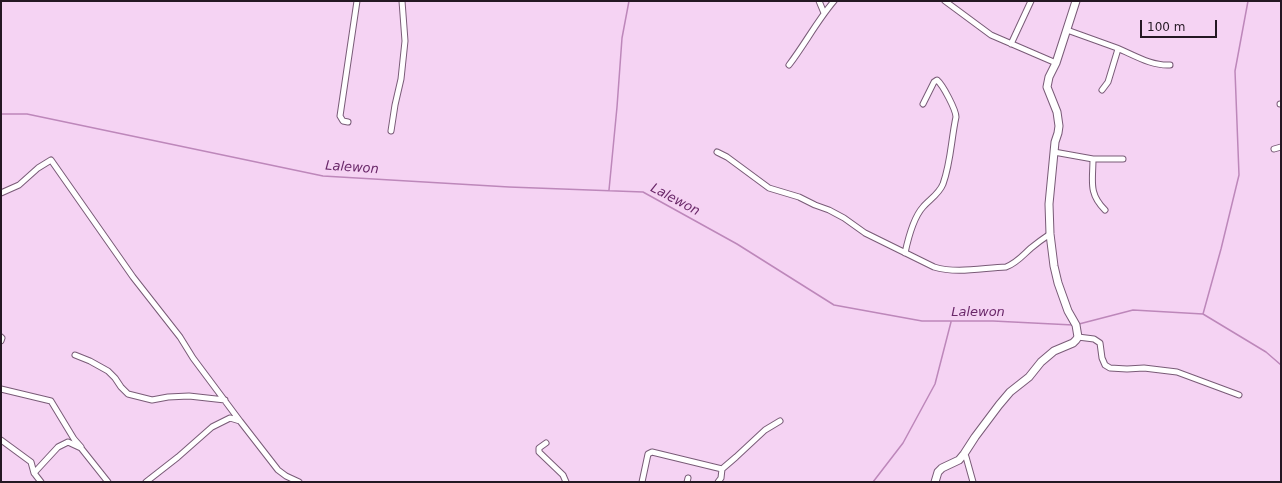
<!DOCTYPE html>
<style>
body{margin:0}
#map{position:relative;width:1282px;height:483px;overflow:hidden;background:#f5d3f3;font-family:"DejaVu Sans",sans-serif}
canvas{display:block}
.frame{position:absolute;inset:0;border:2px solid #241823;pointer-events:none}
.scale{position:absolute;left:1140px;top:20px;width:77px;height:18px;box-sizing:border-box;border:2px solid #241823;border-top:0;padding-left:5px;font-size:12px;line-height:14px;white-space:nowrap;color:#241823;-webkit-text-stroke:3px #f5d3f3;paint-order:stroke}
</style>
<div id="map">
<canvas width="1282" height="483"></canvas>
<div class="frame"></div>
<div class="scale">100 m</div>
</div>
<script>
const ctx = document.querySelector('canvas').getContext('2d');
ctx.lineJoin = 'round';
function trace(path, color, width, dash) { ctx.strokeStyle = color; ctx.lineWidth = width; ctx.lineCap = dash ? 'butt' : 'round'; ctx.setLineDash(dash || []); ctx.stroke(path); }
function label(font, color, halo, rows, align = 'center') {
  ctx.font = font + ' "DejaVu Sans",sans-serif'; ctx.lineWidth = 3; ctx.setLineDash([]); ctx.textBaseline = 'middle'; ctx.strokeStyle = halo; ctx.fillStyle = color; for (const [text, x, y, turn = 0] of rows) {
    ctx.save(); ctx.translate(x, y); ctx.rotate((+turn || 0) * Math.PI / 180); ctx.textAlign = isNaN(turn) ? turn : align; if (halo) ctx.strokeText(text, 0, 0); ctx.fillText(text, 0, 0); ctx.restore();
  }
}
trace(new Path2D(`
 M1,114H27L323,176L509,187L643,192L737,244L834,305L922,321H993L1073,325
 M609,190L617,107L622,38L629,1
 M1203,314L1221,249L1239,175L1235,71L1248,1
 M1079,324L1133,310L1203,314L1266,352L1281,365
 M873,482L903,443L935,384L951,322`), '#bd87ba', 1.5);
const street = new Path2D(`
 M819,1L824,13
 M945,1L991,35L1056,63
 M1067,30C1084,36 1100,42 1117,48C1134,55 1151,66 1170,65
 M1011,44L1031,1
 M789,65C805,44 817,21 834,1
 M1102,90L1108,82L1118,49
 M1280,104H1281
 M348,122L343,121L340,116L357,1
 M391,131L395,105L401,79L405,41L402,1
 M1274,149L1281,147
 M717,152L727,157L769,188L799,197L815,205L829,210L844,218L865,233L934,267C957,274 982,268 1006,267C1017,263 1023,255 1031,248C1037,243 1044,238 1050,234
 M1054,152L1093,159H1123
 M1093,159C1093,181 1088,193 1105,210
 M1,193L19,185L38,168L51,160L133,277L180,337L193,358L240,421
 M905,253C908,239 913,218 923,207C930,199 939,194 943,184C951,162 951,140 956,117C956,110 943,85 937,80L934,82L923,104
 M1,337L2,338L1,341
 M1078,337L1094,339L1100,343L1102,358L1105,365L1110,368L1127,369L1144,368L1177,372L1239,395
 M75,355L90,361L108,371L115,378L121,387L128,394L152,400L168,397L189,396L225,400
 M1,389L51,401L74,439L81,447
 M1,440L31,462L34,473
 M546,443L539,448V452L563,475L566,482
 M964,454L966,457L973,482
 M722,469L736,457L765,430L780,421
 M41,482L34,473L58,447L68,442L81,448L108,482
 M146,482L178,457L212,427L230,418L240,421L278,470L286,476L299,482
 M642,482L648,454L652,452L722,469L721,478L718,482
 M687,482L688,478`);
const secondary = new Path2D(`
 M935,482L938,472L942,468L959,460L964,454L975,437L999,405L1010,392L1029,377L1041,362L1054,351L1073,343L1076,340L1078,337L1076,325L1068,311L1058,283L1054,266L1050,234L1049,204L1055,142L1058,133L1059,126L1057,112L1047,87L1049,77L1056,63L1076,1`);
trace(street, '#795b77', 7);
trace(secondary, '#795b77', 9);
trace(street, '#fff', 5);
trace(secondary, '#fff', 7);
label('italic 13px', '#6a2869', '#f5d3f3', [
 ["Lalewon",352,168,4],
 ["Lalewon",675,200,28],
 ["Lalewon",978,313]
]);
</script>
